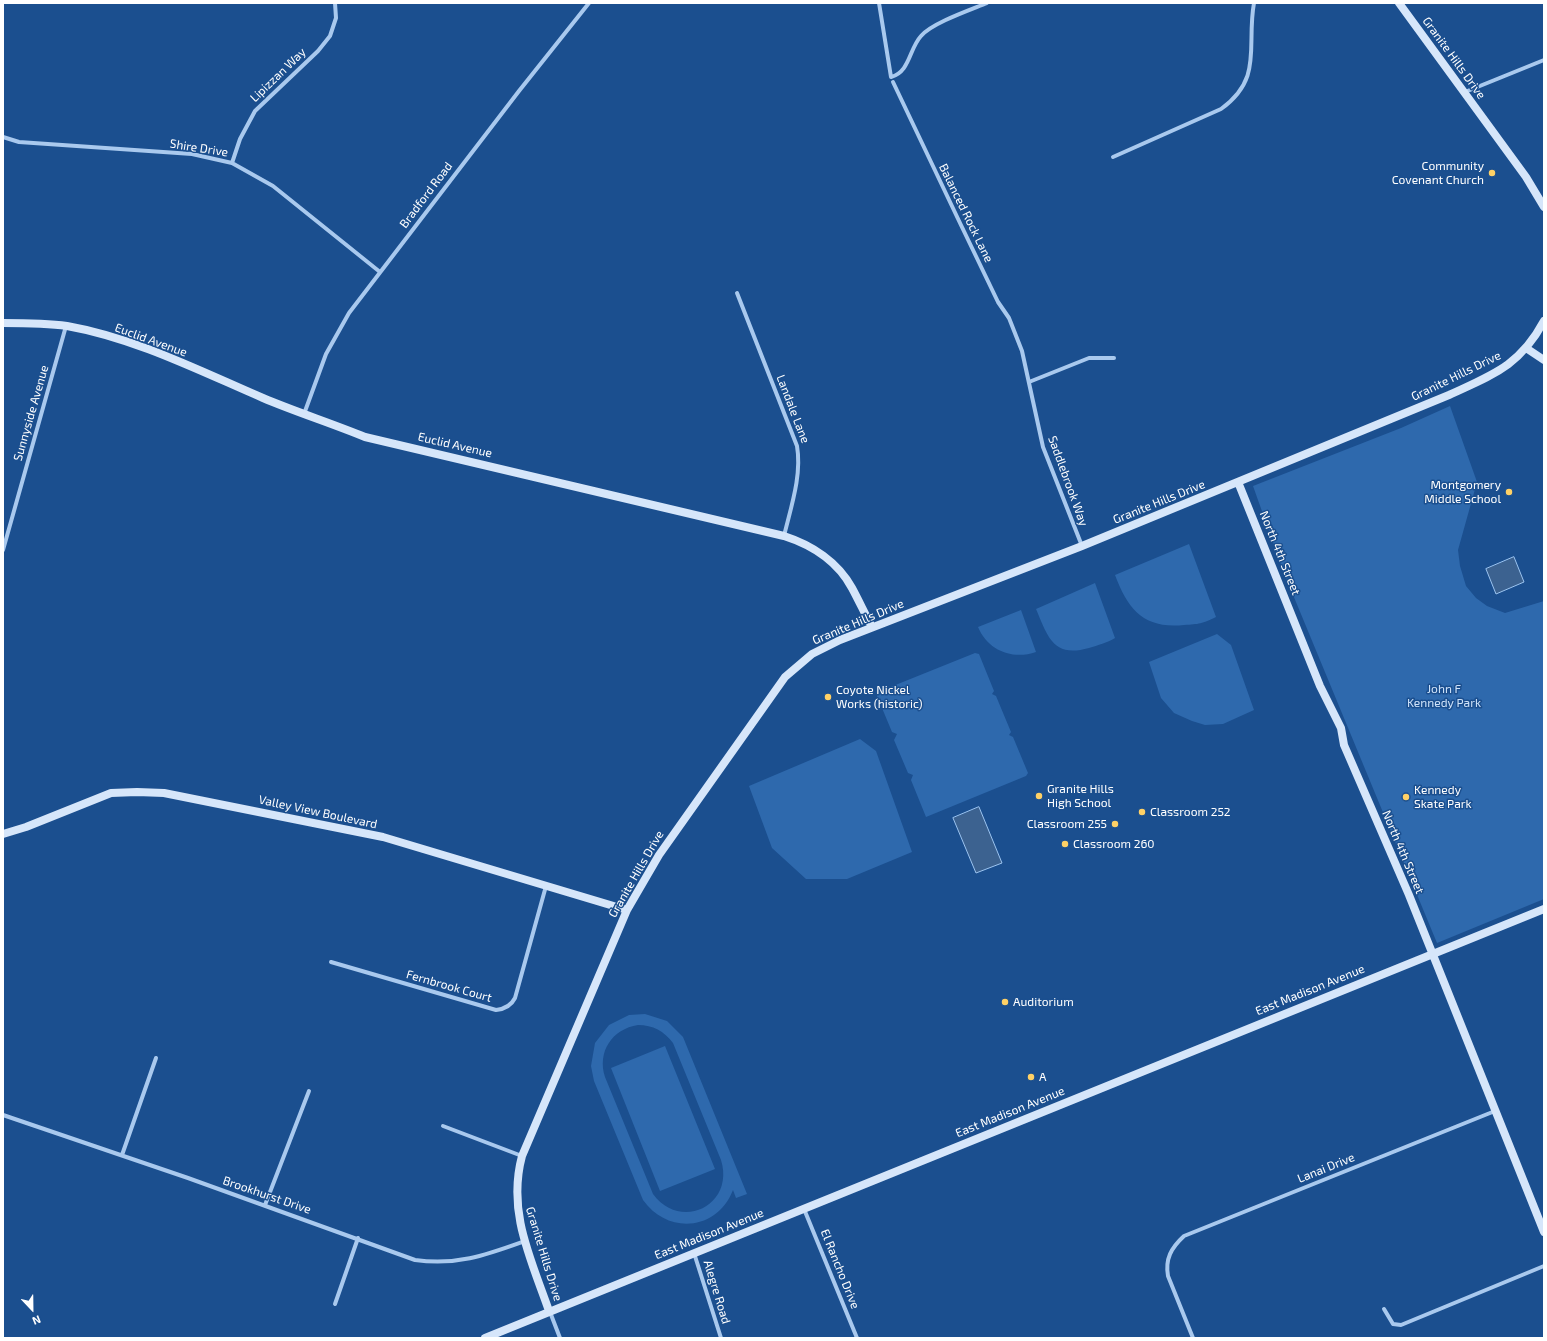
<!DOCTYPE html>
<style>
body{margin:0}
#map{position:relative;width:1547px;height:1341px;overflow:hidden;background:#1b4f8f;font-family:"Exo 2",sans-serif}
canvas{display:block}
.frame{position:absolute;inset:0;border:4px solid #fff;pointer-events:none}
.north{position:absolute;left:12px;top:1289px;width:40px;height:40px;-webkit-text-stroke:3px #1b4f8f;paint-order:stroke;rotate:158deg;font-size:11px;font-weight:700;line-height:16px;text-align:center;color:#fff}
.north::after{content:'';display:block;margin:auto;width:14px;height:18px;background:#fff;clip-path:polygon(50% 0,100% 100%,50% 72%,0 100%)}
</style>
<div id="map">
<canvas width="1547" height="1341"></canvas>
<div class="frame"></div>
<div class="north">N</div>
</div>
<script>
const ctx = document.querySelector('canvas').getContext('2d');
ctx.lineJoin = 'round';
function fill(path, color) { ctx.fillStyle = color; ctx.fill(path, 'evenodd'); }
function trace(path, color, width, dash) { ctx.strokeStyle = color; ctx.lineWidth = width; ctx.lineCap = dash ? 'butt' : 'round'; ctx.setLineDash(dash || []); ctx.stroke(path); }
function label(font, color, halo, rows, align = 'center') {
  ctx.font = font + ' "Exo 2",sans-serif'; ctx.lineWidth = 3; ctx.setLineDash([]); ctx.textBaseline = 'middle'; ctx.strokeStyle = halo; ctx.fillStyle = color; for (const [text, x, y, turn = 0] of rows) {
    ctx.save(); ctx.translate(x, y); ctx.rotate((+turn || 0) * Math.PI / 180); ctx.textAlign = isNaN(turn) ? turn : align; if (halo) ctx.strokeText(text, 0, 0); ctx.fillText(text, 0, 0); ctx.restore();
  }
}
fill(new Path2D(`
 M1450,406L1477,482L1458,550L1460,566L1466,586L1476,598L1487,606L1505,613L1544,601V899L1437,943L1284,573L1253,486L1401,428Z
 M1189,544L1216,617C1202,624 1199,624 1184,625C1144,629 1128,610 1115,575Z
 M1095,583L1115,638C1107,643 1098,645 1089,648C1053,658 1048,637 1036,609Z
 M1021,610L1036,652C1013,660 988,651 978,627Z
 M1217,634L1231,645L1254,710L1223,724L1205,725L1192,721L1174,713L1161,698L1149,662Z
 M975,653L979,654L994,691L992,694L996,696L1011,732L1009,735L1013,737L1028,773L1026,776L926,817L911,780L913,775L908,773L894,740L897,734L892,732L877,696L878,692Z
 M860,739L876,751L912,852L847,879H806L772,848L749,786Z
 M645,1014L667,1021L683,1037L747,1194L736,1198L733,1190C717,1231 668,1235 643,1200L594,1081L591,1066L595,1043L609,1025L629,1015ZM638,1025C653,1025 664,1031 673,1043L721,1160C735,1205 681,1232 653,1194L605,1077C597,1052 612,1029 638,1025Z
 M665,1046L715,1169L660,1191L611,1068Z`), '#2e69ad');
const water = new Path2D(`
 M1514,557L1524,582L1496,594L1486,569Z
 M979,807L1002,863L976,873L953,818Z`);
fill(water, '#3c6290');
trace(water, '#9cc4f0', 1);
trace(new Path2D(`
 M879,3L891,77C910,72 909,49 921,36C932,23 970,10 987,3
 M893,82L960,223L998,302L1009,318L1022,351L1043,447L1082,546
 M1465,92L1544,60
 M3,137L19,142L192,154L232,163L273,186L380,272
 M1113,157L1221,109C1264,78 1246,46 1254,3
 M232,163L240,139L255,111L318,51L330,36L336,18L335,3
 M737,293L797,446C802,475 791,507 784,536
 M1029,382L1089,358H1114
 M304,414L326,354L349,313L519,91L589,3
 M3,550L66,326
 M331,962L496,1010C505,1009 511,1006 515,998L546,886
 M3,1115L188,1178L415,1260C457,1266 486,1255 525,1241
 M443,1126L522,1156
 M122,1155L156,1058
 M265,1205L309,1091
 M804,1209L857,1338
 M694,1253L721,1338
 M335,1304L358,1238
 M1384,1309L1393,1324L1401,1325L1544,1266
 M550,1312L560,1338
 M1193,1338L1168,1276C1165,1259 1171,1248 1184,1236L1495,1111`), '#a9c9ee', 4);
trace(new Path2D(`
 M1399,3L1526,177L1544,207
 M3,323C24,323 46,323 67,326C135,338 200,371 263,398C296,412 331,423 365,437L784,536C812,545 838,562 852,588C859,601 865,614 872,627
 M1526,348L1544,360
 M1238,482L1320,686L1341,728L1344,745L1409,895L1544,1232
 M3,834L26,827L111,793L137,792L164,793L383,837L627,910
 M549,1311C531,1259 507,1212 522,1156L627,910L659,855L785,677L812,654L840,640L1082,546L1449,395C1492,375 1520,366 1544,321
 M485,1338L1544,909`), '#d6e6fa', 8);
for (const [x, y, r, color] of [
 [1492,173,4,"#ffd166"],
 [1509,492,4,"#ffd166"],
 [828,697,4,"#ffd166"],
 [1039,796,4,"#ffd166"],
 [1406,797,4,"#ffd166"],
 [1142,812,4,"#ffd166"],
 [1115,824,4,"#ffd166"],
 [1065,844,4,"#ffd166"],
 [1005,1002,4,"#ffd166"],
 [1031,1077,4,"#ffd166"]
]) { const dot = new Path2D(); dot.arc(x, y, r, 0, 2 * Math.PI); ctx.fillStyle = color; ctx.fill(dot); trace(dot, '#1b4f8f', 1.5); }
label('12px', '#fff', '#1b4f8f', [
 ["Granite Hills Drive",1454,58,54],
 ["Lipizzan Way",278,75,-44],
 ["Shire Drive",199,148,9],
 ["Bradford Road",426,195,-53],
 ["Balanced Rock Lane",966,213,64],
 ["Euclid Avenue",151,340,20],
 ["Granite Hills Drive",1456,376,-26],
 ["Landale Lane",793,409,69],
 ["Sunnyside Avenue",31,413,-74],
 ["Euclid Avenue",455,445,13],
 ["Saddlebrook Way",1068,481,70],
 ["Granite Hills Drive",1159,502,-22],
 ["North 4th Street",1280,553,68],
 ["Granite Hills Drive",858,622,-23],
 ["Valley View Boulevard",318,812,12],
 ["North 4th Street",1403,852,67],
 ["Granite Hills Drive",636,874,-60],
 ["Fernbrook Court",449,986,16],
 ["East Madison Avenue",1310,990,-22],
 ["East Madison Avenue",1010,1112,-22],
 ["Lanai Drive",1326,1168,-22],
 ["Brookhurst Drive",267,1195,19],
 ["East Madison Avenue",709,1234,-22],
 ["Granite Hills Drive",544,1254,73],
 ["El Rancho Drive",840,1269,68],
 ["Alegre Road",717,1292,73]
]);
label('12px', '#fff', '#1b4f8f', [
 ["Community",1484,166,"right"],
 ["Covenant Church",1484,180,"right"],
 ["Montgomery",1501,485,"right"],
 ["Middle School",1501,499,"right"],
 ["Coyote Nickel",836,690],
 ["Works (historic)",836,704],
 ["Granite Hills",1047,789],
 ["High School",1047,803],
 ["Kennedy",1414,790],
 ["Skate Park",1414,804],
 ["Classroom 252",1150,812],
 ["Classroom 255",1107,824,"right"],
 ["Classroom 260",1073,844],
 ["Auditorium",1013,1002],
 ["A",1039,1077]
], 'left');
label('12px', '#cfe3fa', '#1b4f8f', [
 ["John F",1444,689],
 ["Kennedy Park",1444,703]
]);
</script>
